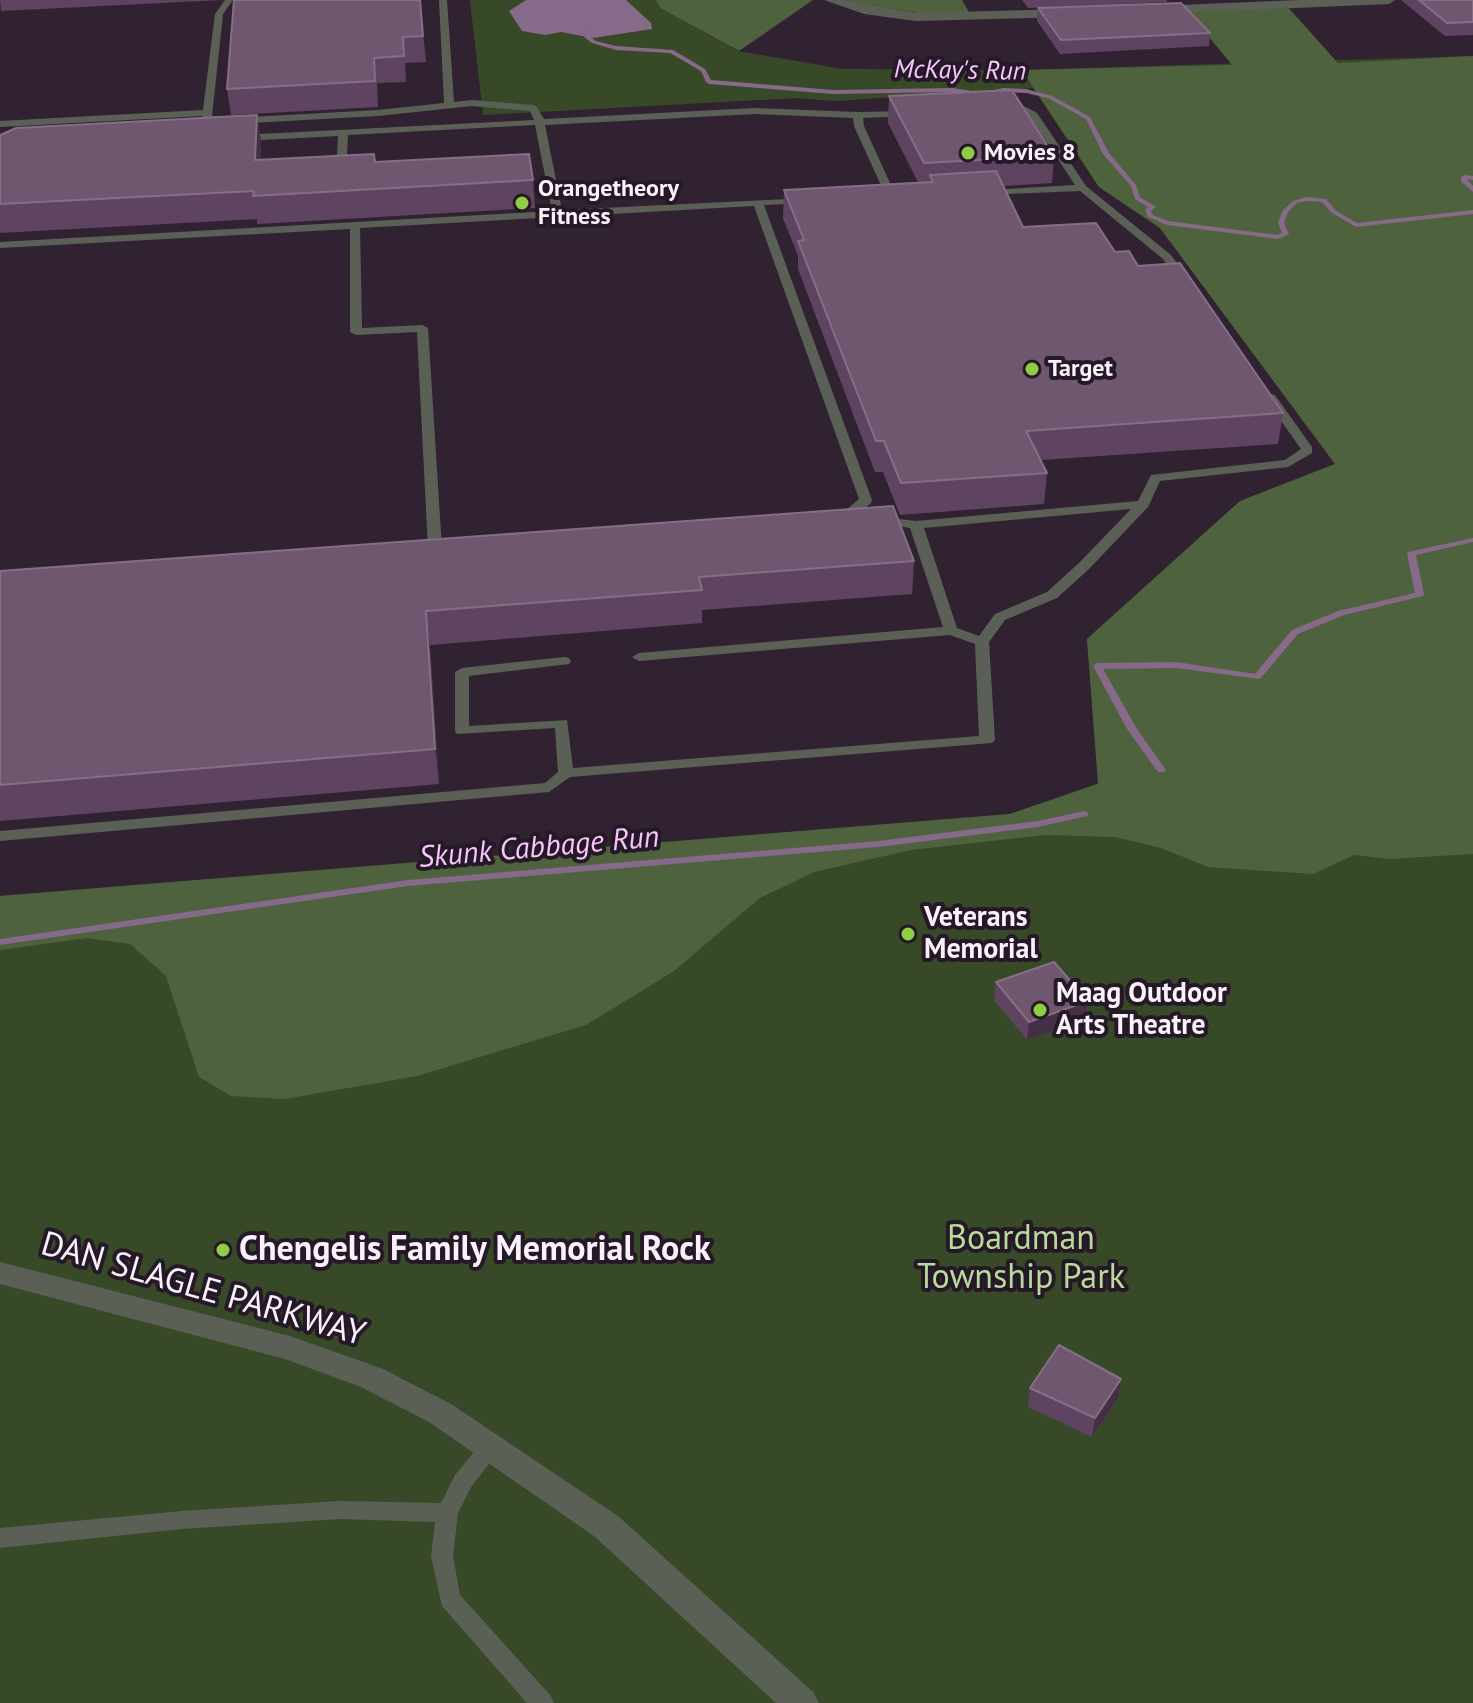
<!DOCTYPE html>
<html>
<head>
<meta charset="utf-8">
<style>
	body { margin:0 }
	canvas { display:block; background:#302231 }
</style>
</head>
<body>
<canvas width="1473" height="1703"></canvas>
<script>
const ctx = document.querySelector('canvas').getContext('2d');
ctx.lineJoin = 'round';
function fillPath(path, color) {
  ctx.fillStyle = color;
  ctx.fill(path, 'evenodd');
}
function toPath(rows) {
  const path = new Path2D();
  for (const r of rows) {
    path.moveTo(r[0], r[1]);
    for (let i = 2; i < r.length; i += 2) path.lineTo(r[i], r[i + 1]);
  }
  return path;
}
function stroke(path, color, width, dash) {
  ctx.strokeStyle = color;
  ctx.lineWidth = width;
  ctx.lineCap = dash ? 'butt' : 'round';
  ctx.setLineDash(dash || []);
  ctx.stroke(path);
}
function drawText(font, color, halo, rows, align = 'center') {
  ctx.font = font + ' "PT Sans",sans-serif';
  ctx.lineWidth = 8;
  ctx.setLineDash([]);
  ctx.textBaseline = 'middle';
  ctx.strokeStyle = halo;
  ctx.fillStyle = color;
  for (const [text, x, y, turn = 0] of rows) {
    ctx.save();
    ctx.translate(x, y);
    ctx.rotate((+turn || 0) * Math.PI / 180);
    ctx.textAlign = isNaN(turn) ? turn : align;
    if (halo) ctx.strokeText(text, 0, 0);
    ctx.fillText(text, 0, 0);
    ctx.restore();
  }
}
fillPath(toPath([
	[470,0,656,0,660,8,738,51,843,69,1022,70,1473,56,1473,1703,0,1703,0,896,1010,814,1099,783,1087,639,1240,501,1335,464,1160,228,1099,187,1033,88,836,101,797,98,483,115]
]), '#384928');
fillPath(toPath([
	[656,0,813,0,739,51,660,8],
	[842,0,962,0,970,14,923,14],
	[1285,4,1338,63,1473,56,1473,854,1389,859,1354,855,1313,874,1208,867,1161,848,1115,837,1045,835,911,850,814,872,760,898,674,971,586,1025,417,1076,285,1099,231,1096,199,1077,166,976,130,944,87,938,0,950,0,896,1010,814,1098,784,1087,639,1240,501,1335,464,1160,228,1099,187,1022,70,1232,65,1186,9]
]), '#4f623e');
fillPath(toPath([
	[526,0,626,0,651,23,652,29,593,38,561,32,545,35,522,31,509,11]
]), '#876989');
fillPath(toPath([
	[588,26,593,27,590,37,596,41,616,46,673,50,705,69,711,80,833,90,953,88,984,93,1003,88,1026,89,1052,96,1090,117,1109,153,1136,185,1140,197,1156,207,1151,211,1153,215,1168,221,1277,235,1282,233,1278,223,1283,210,1293,201,1307,197,1326,199,1336,211,1357,223,1473,210,1473,214,1356,227,1332,213,1322,202,1307,201,1297,203,1288,212,1284,223,1289,234,1278,239,1167,225,1148,217,1145,210,1148,207,1135,199,1131,186,1103,154,1086,119,1048,98,1026,93,1003,92,984,97,953,92,833,94,709,84,706,82,701,71,670,53,616,50,592,43,584,37,588,26],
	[1464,175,1473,176,1473,180,1467,179,1473,186,1473,192,1461,181,1461,177,1464,175],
	[1473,538,1473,542,1416,555,1424,594,1423,596,1344,615,1298,634,1260,679,1176,668,1103,669,1137,729,1166,770,1164,772,1158,772,1127,729,1093,666,1097,663,1176,662,1255,674,1292,630,1338,611,1415,593,1407,554,1408,552,1473,538],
	[1084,811,1087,812,1089,814,1087,816,1038,827,878,847,408,886,0,945,0,939,408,880,878,841,1038,821,1084,811]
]), '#876989');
fillPath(toPath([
	[225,0,233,0,223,14,212,116,231,118,378,110,444,103,439,0,447,0,454,102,472,100,533,105,536,106,544,119,755,108,858,112,912,111,912,115,909,116,863,118,864,126,895,194,880,198,875,195,884,192,854,126,853,118,755,114,545,125,562,210,809,198,810,200,805,203,764,205,872,500,871,503,855,517,838,521,831,517,845,511,859,499,754,206,360,228,362,328,422,325,428,328,442,549,435,553,428,549,417,332,356,335,350,332,350,229,0,248,0,242,552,211,535,125,348,135,347,154,365,165,366,167,361,170,337,155,338,136,241,141,236,138,241,135,534,120,530,111,472,106,378,116,231,124,204,120,202,116,0,127,0,121,203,110,215,14,225,0],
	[1004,105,1026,107,1037,113,1086,186,1171,255,1189,280,1188,282,1180,282,1163,259,1080,191,984,195,984,191,988,190,1075,185,1030,117,1024,113,1001,110,1001,106,1004,105],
	[1271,394,1275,395,1312,447,1312,453,1288,467,1160,481,1148,507,1090,568,1057,598,1005,620,989,642,995,740,992,743,570,777,549,792,0,841,0,831,545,783,558,772,555,728,457,734,455,731,455,672,462,668,564,657,569,658,571,661,569,664,469,676,469,726,567,720,573,768,979,736,975,644,950,635,639,661,632,657,639,653,943,627,910,528,874,522,874,516,916,521,1138,501,1151,475,1285,460,1301,449,1265,398,1271,394],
	[1131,509,1080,562,1047,592,995,614,979,636,957,628,924,528,1131,509],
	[492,1437,500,1440,503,1446,471,1487,458,1513,453,1556,460,1595,550,1695,554,1703,527,1703,442,1606,431,1556,435,1522,340,1519,182,1529,0,1548,0,1528,182,1511,340,1501,441,1503,455,1475,484,1440,492,1437]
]), '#5b6057');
fillPath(toPath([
	[824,0,844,0,916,13,1070,9,1076,13,1070,17,916,21,864,14,824,0],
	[1299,0,1395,0,1389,4,1155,14,1149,10,1155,6,1299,0],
	[0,1262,290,1336,383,1369,451,1404,618,1516,813,1692,819,1703,776,1703,594,1536,429,1422,361,1387,285,1359,0,1284,0,1262]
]), '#5b6057');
fillPath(toPath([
	[0,0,222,0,1,11],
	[420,0,426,62,405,63,406,82,377,83,378,107,231,115,227,89],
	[1022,0,1167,0,1167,2,1028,8],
	[1401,0,1473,0,1473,35,1445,36],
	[1038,8,1210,33,1209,46,1060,54,1037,21],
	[889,96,1054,156,1052,183,1004,186,1023,227,1115,252,1138,266,1283,413,1278,444,1041,460,1047,473,1044,504,900,515,883,472,875,472,798,269,798,256,783,218,784,190,918,182,888,123],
	[257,115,261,142,260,160,375,162,533,180,535,208,257,224,257,219,0,233,0,135],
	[914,561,912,594,702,610,702,623,430,645,439,784,0,821,0,571],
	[996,982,1085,1020,1027,1040,994,1000],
	[1030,1388,1118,1398,1092,1437,1028,1407]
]), '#5e4460');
fillPath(toPath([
	[257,115,261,142,259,188,255,160],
	[426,611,430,645,439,784,435,749],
	[1088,1001,1085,1020,1027,1040,1029,1022],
	[1121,1379,1118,1398,1092,1437,1095,1418]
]), '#442f46');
const building = toPath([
	[234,0,420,0,423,36,403,37,404,56,374,58,375,81,227,89,234,0],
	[1419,0,1473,0,1473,22,1447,23,1419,0],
	[1181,3,1210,33,1061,40,1038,8,1181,3],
	[1012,90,1054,156,924,163,889,96,1012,90],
	[257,115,255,160,374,154,375,162,529,154,533,180,253,196,254,191,0,204,0,135,16,128,257,115],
	[996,171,1023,227,1096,223,1115,252,1129,251,1138,266,1180,263,1283,413,1026,431,1047,473,901,483,884,441,876,441,798,241,804,240,784,190,933,182,930,175,996,171],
	[893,506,914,561,699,577,702,590,426,611,435,749,0,785,0,571,893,506],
	[1054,962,1088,1001,1029,1022,996,982,1054,962],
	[1059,1345,1121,1379,1095,1418,1030,1388,1059,1345]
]);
fillPath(building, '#6f5770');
stroke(building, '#856f86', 2);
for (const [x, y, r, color] of [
	[968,153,8,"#8ece43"],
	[522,203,8,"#8ece43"],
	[1032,369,8,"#8ece43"],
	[908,934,8,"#8ece43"],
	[1040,1010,8,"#8ece43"],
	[223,1250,8,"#8ece43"]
]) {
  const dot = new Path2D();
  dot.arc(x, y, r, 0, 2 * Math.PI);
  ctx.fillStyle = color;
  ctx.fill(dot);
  stroke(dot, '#261927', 3);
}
drawText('bold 24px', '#fbf1fb', '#261927', [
	["Movies 8",984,153],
	["Orangetheory",538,189],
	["Fitness",538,217],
	["Target",1048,369]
], 'left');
drawText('italic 26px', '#f8c6fc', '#261927', [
	["McKay's Run",960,71,1]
]);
drawText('bold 28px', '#fbf1fb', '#261927', [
	["Veterans",924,918],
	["Memorial",924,950],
	["Maag Outdoor",1056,994],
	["Arts Theatre",1056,1026]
], 'left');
drawText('italic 30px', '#f8c6fc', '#261927', [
	["Skunk Cabbage Run",539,848,-5]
]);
drawText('34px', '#b9da9c', '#261927', [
	["Boardman",1021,1239],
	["Township Park",1021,1278]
]);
drawText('bold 34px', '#fbf1fb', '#261927', [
	["Chengelis Family Memorial Rock",239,1250]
], 'left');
drawText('34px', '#fbf1fb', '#261927', [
	["DAN SLAGLE PARKWAY",203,1290,16]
]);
</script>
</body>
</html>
